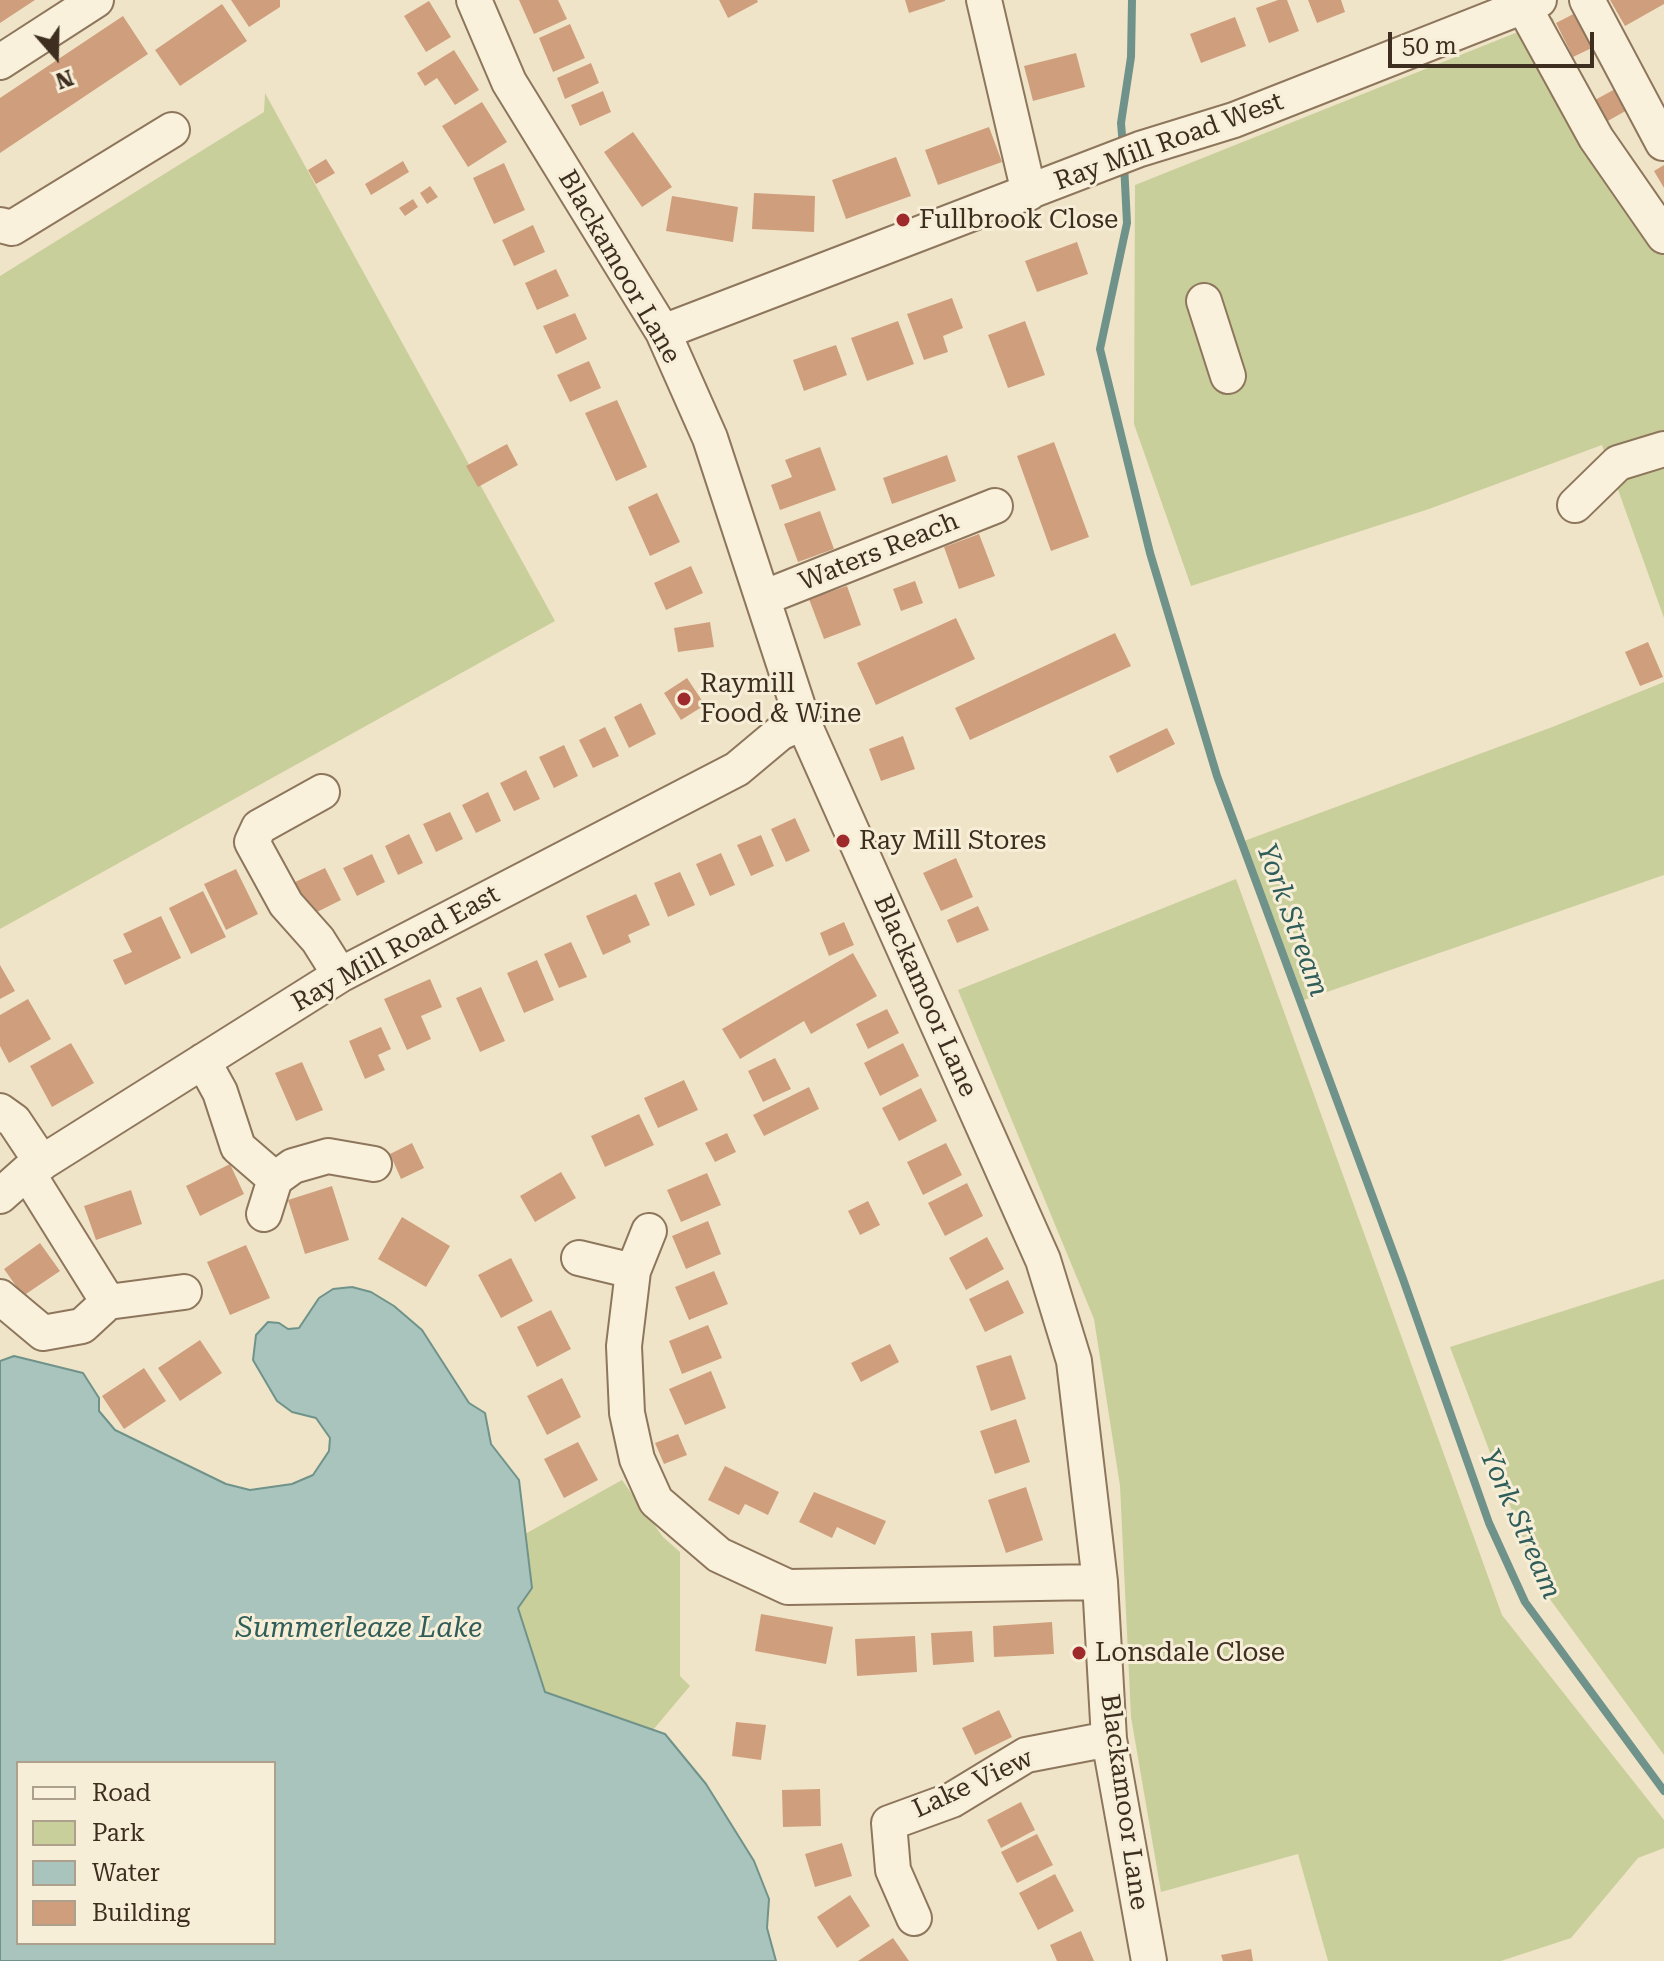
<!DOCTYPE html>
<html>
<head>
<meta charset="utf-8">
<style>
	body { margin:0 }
	#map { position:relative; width:1664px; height:1961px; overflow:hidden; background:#f0e4c8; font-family:"Roboto Serif",serif }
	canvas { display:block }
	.legend { position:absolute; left:16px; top:1761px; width:260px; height:184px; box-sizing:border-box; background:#f7eed8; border:2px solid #ada18e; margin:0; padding:10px 14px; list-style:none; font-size:24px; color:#3d2e20 }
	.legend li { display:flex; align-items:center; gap:16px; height:40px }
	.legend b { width:40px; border:2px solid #ada18e }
	.north { position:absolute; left:16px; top:16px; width:80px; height:80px; -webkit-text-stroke:6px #f7eed8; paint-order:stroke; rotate:160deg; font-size:22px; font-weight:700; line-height:32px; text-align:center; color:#3d2e20 }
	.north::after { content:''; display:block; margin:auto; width:28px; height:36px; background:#3d2e20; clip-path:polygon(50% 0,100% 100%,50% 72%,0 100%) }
	.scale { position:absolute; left:1388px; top:32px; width:206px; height:36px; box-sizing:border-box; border:4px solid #3d2e20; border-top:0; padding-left:10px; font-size:24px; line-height:28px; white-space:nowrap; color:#3d2e20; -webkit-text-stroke:6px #f7eed8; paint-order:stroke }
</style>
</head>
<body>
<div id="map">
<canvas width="1664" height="1961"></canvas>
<ul class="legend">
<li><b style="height:10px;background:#faf1dc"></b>Road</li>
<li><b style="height:22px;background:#c9cf9b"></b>Park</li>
<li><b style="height:22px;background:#a9c4bc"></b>Water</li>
<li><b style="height:22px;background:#cf9f7d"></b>Building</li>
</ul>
<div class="north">N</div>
<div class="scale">50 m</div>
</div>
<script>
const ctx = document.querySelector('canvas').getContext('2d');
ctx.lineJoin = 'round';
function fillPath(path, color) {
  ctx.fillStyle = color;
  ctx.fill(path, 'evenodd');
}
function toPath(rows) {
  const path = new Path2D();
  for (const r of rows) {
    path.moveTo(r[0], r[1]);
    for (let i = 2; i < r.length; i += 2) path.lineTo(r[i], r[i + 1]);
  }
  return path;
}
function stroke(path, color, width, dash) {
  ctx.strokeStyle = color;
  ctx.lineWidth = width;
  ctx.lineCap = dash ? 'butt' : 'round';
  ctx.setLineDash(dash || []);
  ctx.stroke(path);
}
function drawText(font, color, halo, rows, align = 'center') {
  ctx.font = font + ' "Roboto Serif",serif';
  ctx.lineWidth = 6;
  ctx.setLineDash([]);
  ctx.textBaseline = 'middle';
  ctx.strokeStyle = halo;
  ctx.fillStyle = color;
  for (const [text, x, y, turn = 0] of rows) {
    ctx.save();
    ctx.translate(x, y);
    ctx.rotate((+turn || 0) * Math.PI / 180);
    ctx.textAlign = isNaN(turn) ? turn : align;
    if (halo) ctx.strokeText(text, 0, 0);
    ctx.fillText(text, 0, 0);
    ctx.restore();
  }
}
fillPath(toPath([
	[1553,18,1569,79,1664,220,1664,618,1602,445,1429,509,1191,586,1134,424,1135,185],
	[265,93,555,621,0,929,0,276,264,112],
	[1664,682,1664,875,1304,1000,1244,841,1555,726],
	[1236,879,1502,1615,1664,1820,1664,1848,1638,1858,1571,1938,1501,1961,1328,1961,1298,1854,1161,1892,1131,1717,1120,1486,1094,1319,958,990],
	[1664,1279,1664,1755,1541,1587,1450,1347],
	[622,1480,663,1537,680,1552,680,1676,690,1686,653,1730,545,1692,518,1608,532,1588,525,1534]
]), '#c9cf9b');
const water = toPath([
	[352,1287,371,1292,394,1306,422,1330,469,1403,485,1413,491,1444,519,1480,532,1588,518,1608,545,1692,665,1734,706,1784,754,1861,769,1899,767,1928,776,1961,0,1961,0,1361,14,1356,83,1373,99,1398,99,1411,115,1430,226,1484,250,1490,292,1484,313,1475,329,1451,330,1438,316,1418,292,1412,277,1401,253,1360,256,1335,268,1322,279,1323,288,1329,299,1328,319,1298,333,1289,352,1287],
	[18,1763,274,1763,274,1943,18,1943,18,1763]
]);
fillPath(water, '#a9c4bc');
stroke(water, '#6f938a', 2);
stroke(toPath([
	[1123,147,1121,123,1131,57,1132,0],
	[1124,164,1127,223,1100,349,1150,553,1217,776,1403,1279,1489,1523,1525,1602,1664,1791]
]), '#6f938a', 8);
fillPath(toPath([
	[0,0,35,0,0,23],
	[231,0,280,0,280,7,249,27],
	[519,0,558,0,567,19,534,34],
	[719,0,757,0,758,2,728,18],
	[905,0,945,0,945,1,909,13],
	[1278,0,1287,0,1299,31,1269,43,1256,8],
	[1308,0,1341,0,1345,12,1317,23],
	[1610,0,1664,0,1664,4,1625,26],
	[429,1,451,37,426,52,404,16],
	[222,4,247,41,180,86,155,50],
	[1583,9,1600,44,1573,57,1556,23],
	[123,16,148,54,0,153,0,98],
	[1235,17,1246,46,1201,63,1190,34],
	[570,24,585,58,553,72,539,38],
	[454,50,479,90,455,105,437,78,425,86,417,73],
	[1076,53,1085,87,1033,101,1024,66],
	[591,63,599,83,565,99,557,78],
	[1617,88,1629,109,1606,122,1593,101],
	[603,91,611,112,580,126,571,105],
	[482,102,507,142,468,167,442,126],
	[989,127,1002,162,938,185,925,150],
	[633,132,672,187,642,207,604,152],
	[896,157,911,196,846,219,832,180],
	[326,159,335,173,316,184,308,170],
	[403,161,409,172,371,195,365,184],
	[504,163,525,210,494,224,473,178],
	[1664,165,1664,188,1654,171],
	[430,186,438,197,427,204,420,193],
	[754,193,815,196,814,232,752,229],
	[672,196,738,207,733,242,666,231],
	[413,199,418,207,405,216,399,208],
	[533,225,545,252,514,266,502,240],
	[1077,242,1088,274,1037,292,1025,261],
	[556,269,569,296,537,310,525,283],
	[952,298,963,328,943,336,948,352,924,360,907,314],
	[575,313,587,339,556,354,543,326],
	[898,321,914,364,867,381,851,338],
	[1025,321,1045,375,1008,388,988,335],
	[836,345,847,375,804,391,793,360],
	[589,361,601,388,570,402,557,375],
	[617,400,647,467,616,481,585,413],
	[1054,442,1089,537,1051,551,1017,456],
	[507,444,518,465,478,487,466,466],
	[820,447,836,490,780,510,771,485,792,477,785,460],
	[947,455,956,481,892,504,883,478],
	[657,493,680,542,650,556,628,507],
	[820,511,834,549,798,562,784,524],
	[979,534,995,576,959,589,944,547],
	[691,566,703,593,666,610,654,583],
	[915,581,923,603,901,611,893,589],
	[847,586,861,625,824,639,809,599],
	[956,618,975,659,876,705,857,663],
	[710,622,714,647,678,652,674,628],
	[1115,633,1131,666,970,740,955,708],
	[1648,642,1663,677,1640,686,1625,652],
	[687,678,705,705,681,720,664,693],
	[641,703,656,734,629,748,614,717],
	[605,727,619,756,593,768,579,740],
	[1167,728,1175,744,1117,773,1109,756],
	[903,736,915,769,881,781,869,749],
	[564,745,578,776,554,788,539,757],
	[526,770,540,799,514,811,500,783],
	[488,792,501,821,476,833,462,805],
	[450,812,463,839,436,852,423,824],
	[795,818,810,851,786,862,771,829],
	[409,834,423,863,398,875,385,846],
	[761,835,774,866,751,876,737,845],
	[721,853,735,885,710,896,696,864],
	[372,854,385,882,357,896,343,868],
	[956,858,973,897,941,911,923,873],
	[325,868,341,900,309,916,293,883],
	[236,869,258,914,226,930,204,884],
	[680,872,695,905,668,917,654,883],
	[203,891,226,937,191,954,169,908],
	[636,894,650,925,628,935,631,942,603,955,586,916],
	[978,906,989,930,957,943,947,920],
	[161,916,181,958,125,985,113,960,132,952,123,934],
	[844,922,854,945,829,956,820,933],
	[571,942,587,977,559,988,544,954],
	[853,953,877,996,811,1034,804,1021,740,1059,722,1029],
	[537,960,554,1000,524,1013,507,973],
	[0,965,15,991,0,999],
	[430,979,442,1007,421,1016,431,1039,407,1050,384,999],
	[481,987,505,1041,480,1052,456,998],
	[28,999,51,1039,9,1063,0,1046,0,1015],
	[887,1009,899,1033,868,1049,856,1024],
	[381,1027,391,1049,378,1055,385,1070,365,1079,349,1041],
	[71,1043,94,1083,52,1107,30,1066],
	[903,1043,919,1076,880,1096,864,1063],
	[775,1058,791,1089,763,1102,748,1071],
	[302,1062,323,1110,296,1121,275,1073],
	[684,1080,698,1110,658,1128,644,1098],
	[809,1087,819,1109,764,1136,753,1115],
	[921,1088,937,1121,899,1141,882,1108],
	[639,1114,654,1145,605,1167,591,1136],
	[727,1133,736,1152,715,1162,705,1143],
	[412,1143,424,1168,401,1179,390,1154],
	[946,1143,962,1175,923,1195,907,1162],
	[230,1164,244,1194,200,1216,186,1186],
	[561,1172,576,1198,535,1222,520,1196],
	[707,1173,721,1205,681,1222,667,1190],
	[967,1183,983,1216,945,1236,928,1203],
	[332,1186,349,1240,305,1254,288,1200],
	[131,1190,142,1224,96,1240,84,1206],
	[868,1201,880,1225,860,1235,848,1211],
	[402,1217,450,1246,426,1287,378,1259],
	[708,1221,721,1254,686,1269,672,1236],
	[987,1237,1004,1269,966,1290,949,1258],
	[40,1243,60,1271,23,1296,4,1269],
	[246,1245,270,1298,230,1315,207,1262],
	[511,1258,533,1301,501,1318,478,1275],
	[714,1271,728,1304,689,1320,675,1287],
	[1008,1280,1024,1313,985,1332,969,1299],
	[551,1310,571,1349,537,1367,517,1327],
	[708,1325,722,1358,682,1374,669,1341],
	[200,1340,222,1373,180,1401,158,1368],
	[890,1344,899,1362,861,1382,851,1363],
	[1011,1355,1026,1399,991,1411,976,1366],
	[144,1368,166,1401,124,1429,102,1396],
	[711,1371,726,1408,685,1425,669,1389],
	[562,1378,581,1417,547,1435,527,1396],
	[1016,1419,1030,1462,995,1474,980,1431],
	[678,1434,687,1455,664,1464,655,1443],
	[578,1442,598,1480,564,1498,544,1459],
	[725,1466,779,1492,768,1515,745,1504,739,1515,708,1500],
	[1026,1487,1043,1540,1006,1553,988,1500],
	[814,1492,886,1521,875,1545,837,1527,832,1538,799,1522],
	[761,1614,833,1627,826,1664,755,1651],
	[1052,1622,1054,1654,994,1657,993,1626],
	[972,1631,974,1662,933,1665,931,1633],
	[915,1636,917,1672,857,1676,855,1639],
	[999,1710,1012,1737,975,1755,962,1728],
	[736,1722,766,1725,761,1760,732,1756],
	[820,1789,821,1826,783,1827,782,1790],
	[1021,1802,1035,1830,1001,1848,987,1820],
	[1037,1834,1053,1865,1017,1883,1001,1852],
	[842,1843,852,1876,815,1887,805,1854],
	[1055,1874,1074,1911,1038,1930,1019,1893],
	[850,1895,870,1926,837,1948,817,1917],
	[1081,1931,1094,1961,1057,1961,1050,1945],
	[893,1938,909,1961,858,1961],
	[1251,1949,1253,1961,1223,1961,1221,1955]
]), '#cf9f7d');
const minor = toPath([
	[474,0,509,82,663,332,710,438,803,722,1043,1260,1074,1361,1100,1582,1109,1739,1149,1961],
	[984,0,1029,193],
	[1587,0,1663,143],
	[1524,7,1596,138,1664,236],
	[0,62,96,0],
	[0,225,12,228,172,130],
	[1204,301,1228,376],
	[663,332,1140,149,1234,120,1539,0],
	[1575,505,1618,463,1664,449],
	[763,598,995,506],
	[322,792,259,827,252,842,286,904,318,940,340,975],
	[203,1061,220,1092,238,1147,275,1179],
	[0,1111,14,1121,42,1163],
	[27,1172,108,1302],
	[0,1196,27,1172,340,975,737,769,780,733,803,722],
	[264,1214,275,1179,293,1166,328,1156,374,1164],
	[579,1258,633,1271,624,1346,627,1413,637,1459,656,1501,719,1555,788,1587,1100,1582],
	[633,1271,649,1231],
	[0,1297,43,1333,82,1326,108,1302,184,1292],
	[914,1918,893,1870,889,1823,952,1800,1026,1755,1109,1739]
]);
stroke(minor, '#8d765c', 38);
stroke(minor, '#faf1dc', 34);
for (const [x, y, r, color] of [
	[903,220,8,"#9e2a2b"],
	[684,699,8,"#9e2a2b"],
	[843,841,8,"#9e2a2b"],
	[1079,1653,8,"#9e2a2b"]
]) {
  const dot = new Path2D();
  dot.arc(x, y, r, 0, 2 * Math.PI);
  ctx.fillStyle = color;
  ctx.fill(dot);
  stroke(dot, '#f7eed8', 3);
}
drawText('26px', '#3d2e20', '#f7eed8', [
	["Ray Mill Road West",1169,142,-20],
	["Blackamoor Lane",619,267,60],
	["Waters Reach",879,552,-22],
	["Ray Mill Road East",396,949,-29],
	["Blackamoor Lane",925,996,66],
	["Lake View",973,1784,-25],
	["Blackamoor Lane",1124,1802,82]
]);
drawText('26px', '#3d2e20', '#f7eed8', [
	["Fullbrook Close",919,220],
	["Raymill",700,684],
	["Food & Wine",700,714],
	["Ray Mill Stores",859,841],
	["Lonsdale Close",1095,1653]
], 'left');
drawText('italic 28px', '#2f5d5a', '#f7eed8', [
	["York Stream",1292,920,70],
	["York Stream",1520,1524,66],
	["Summerleaze Lake",359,1629]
]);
</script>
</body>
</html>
